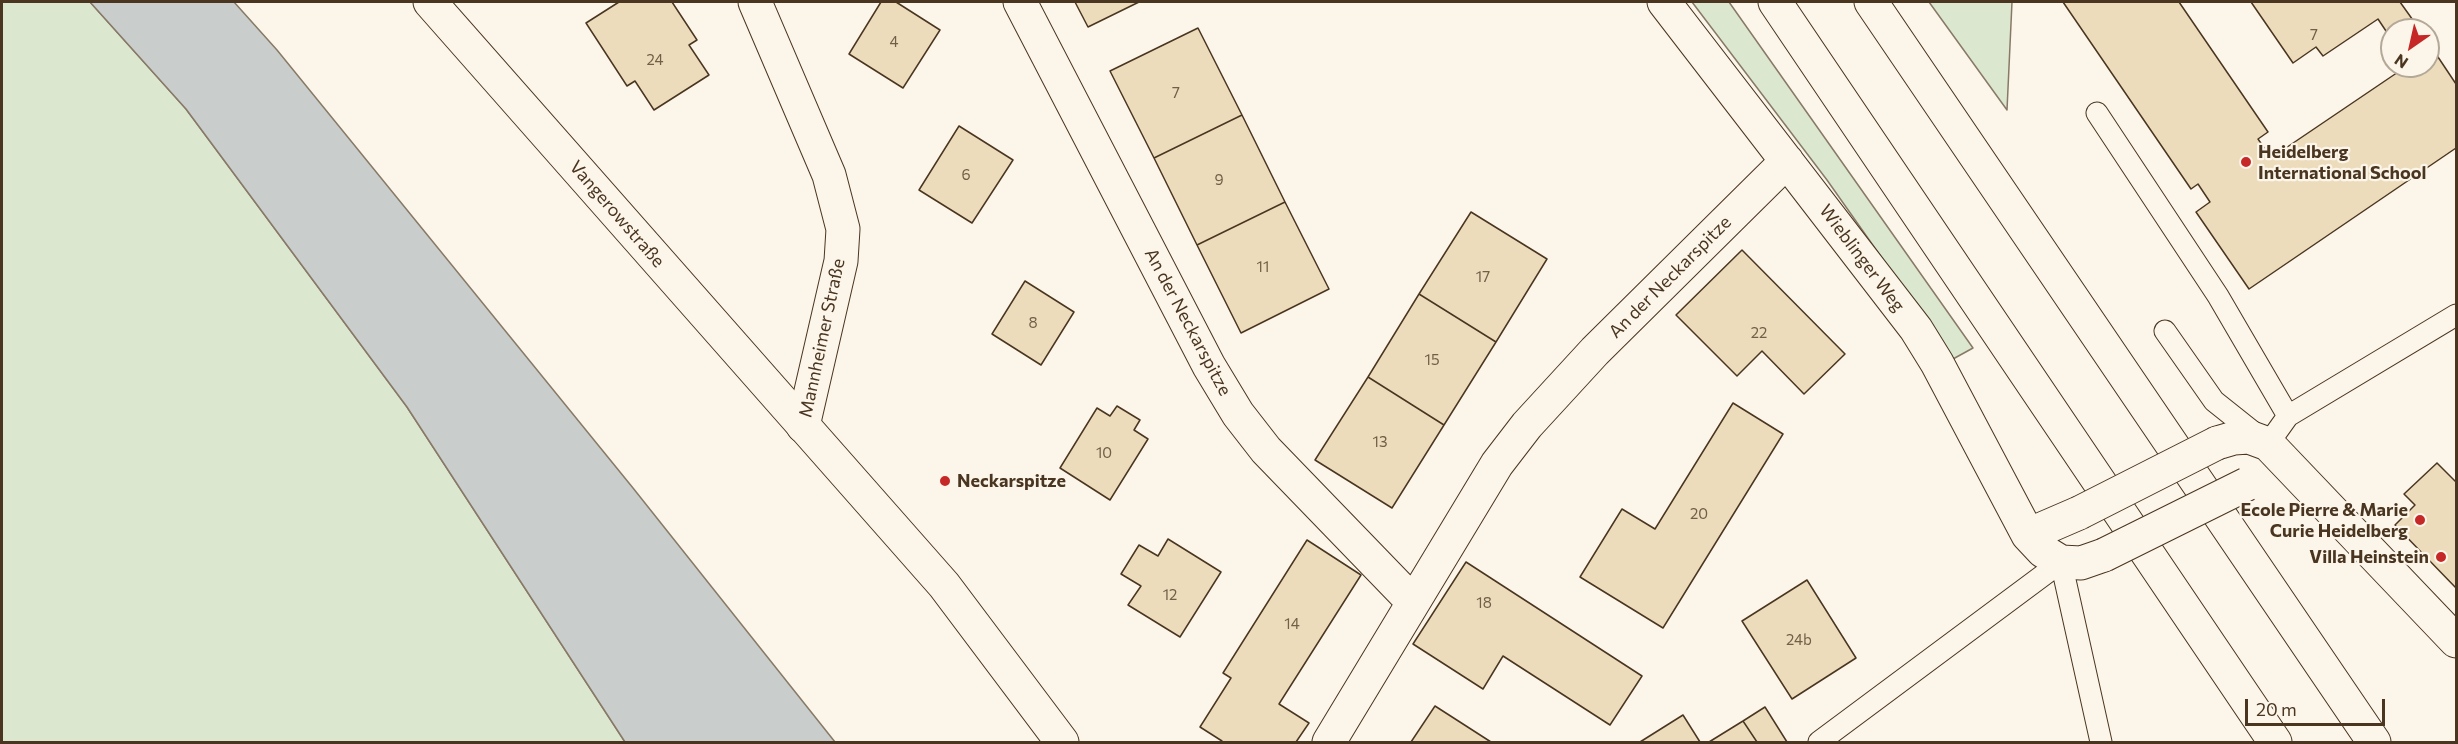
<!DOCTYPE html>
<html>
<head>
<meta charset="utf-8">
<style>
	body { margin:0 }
	#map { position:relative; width:2458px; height:744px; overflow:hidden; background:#fbf6e9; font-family:Commissioner,sans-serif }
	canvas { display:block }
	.frame { position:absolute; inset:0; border:3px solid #4a3520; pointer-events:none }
	.north { position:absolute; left:2380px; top:18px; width:60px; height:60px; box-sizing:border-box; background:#fbf6e9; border:2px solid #b4a999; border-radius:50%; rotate:214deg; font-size:16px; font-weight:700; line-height:24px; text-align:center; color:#4a3520 }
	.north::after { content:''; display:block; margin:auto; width:21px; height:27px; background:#c62828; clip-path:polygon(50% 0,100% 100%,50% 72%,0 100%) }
	.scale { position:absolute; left:2245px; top:699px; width:140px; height:27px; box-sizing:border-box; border:3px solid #4a3520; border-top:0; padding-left:8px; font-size:18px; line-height:21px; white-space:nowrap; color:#4a3520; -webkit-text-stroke:4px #fbf6e9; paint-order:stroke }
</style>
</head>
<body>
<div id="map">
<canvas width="2458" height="744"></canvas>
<div class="frame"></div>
<div class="north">N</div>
<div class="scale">20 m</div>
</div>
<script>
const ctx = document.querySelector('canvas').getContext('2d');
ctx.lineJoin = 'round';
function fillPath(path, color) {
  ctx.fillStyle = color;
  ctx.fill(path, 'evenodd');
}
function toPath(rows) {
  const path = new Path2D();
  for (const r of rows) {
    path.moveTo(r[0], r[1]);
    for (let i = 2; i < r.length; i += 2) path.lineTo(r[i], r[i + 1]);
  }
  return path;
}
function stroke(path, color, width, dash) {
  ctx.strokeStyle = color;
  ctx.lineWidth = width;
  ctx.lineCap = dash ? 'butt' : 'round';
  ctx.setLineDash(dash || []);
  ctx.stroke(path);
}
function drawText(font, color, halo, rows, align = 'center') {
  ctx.font = font + ' Commissioner,sans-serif';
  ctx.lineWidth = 4.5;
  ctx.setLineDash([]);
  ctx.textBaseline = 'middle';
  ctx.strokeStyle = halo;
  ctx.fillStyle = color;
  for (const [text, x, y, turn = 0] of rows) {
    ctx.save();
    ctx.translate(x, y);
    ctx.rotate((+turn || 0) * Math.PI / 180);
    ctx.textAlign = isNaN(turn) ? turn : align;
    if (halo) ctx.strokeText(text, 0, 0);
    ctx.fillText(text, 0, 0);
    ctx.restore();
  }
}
const green = toPath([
	[2,2,90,2,186,109,407,407,625,742,2,742,2,2],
	[1692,2,1729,2,1973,348,1953,359,1827,180,1692,2],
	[1929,2,2012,2,2007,110,1929,2]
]);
fillPath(green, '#dce7d0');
stroke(green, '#887966', 1.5);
const water = toPath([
	[90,2,234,2,277,50,633,488,835,742,625,742,407,407,186,109,90,2]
]);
fillPath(water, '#c9cecd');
stroke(water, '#887966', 1.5);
const building = toPath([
	[619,2,672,2,697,40,689,45,709,75,654,110,635,81,627,86,586,23,619,2],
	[881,2,896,2,940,30,903,88,849,54,881,2],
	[1075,2,1139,2,1088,27,1075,2],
	[2063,2,2179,2,2268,132,2258,139,2271,158,2407,66,2428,66,2428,42,2456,84,2456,148,2249,289,2196,212,2210,202,2198,184,2191,189,2063,2],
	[2251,2,2400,2,2420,30,2392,30,2392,40,2378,19,2323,56,2316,47,2293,63,2251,2],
	[1198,28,1242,115,1154,158,1110,71,1198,28],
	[1242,115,1285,202,1197,245,1154,158,1242,115],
	[959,126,1013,160,972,223,919,190,959,126],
	[1285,202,1329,289,1241,333,1197,245,1285,202],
	[1471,212,1547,259,1496,342,1419,294,1471,212],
	[1742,250,1845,354,1804,394,1762,351,1737,376,1676,315,1742,250],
	[1025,281,1074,312,1041,365,992,334,1025,281],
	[1419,294,1496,342,1444,425,1368,377,1419,294],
	[1368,377,1444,425,1392,508,1315,460,1368,377],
	[1733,403,1783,434,1663,628,1580,577,1622,509,1655,529,1733,403],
	[1117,406,1140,420,1134,430,1148,439,1110,500,1060,468,1097,408,1110,416,1117,406],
	[2437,463,2456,482,2456,588,2395,525,2415,505,2404,494,2437,463],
	[1168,539,1221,572,1180,637,1128,605,1141,586,1121,574,1139,545,1158,556,1168,539],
	[1307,540,1361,575,1279,704,1309,723,1296,742,1221,742,1222,741,1200,727,1231,678,1223,673,1307,540],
	[1466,562,1642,676,1610,725,1503,656,1483,689,1413,644,1466,562],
	[1807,580,1856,658,1792,699,1742,621,1807,580],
	[1435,706,1491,742,1411,742,1435,706],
	[1765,707,1787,742,1757,742,1743,721,1765,707],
	[1683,715,1700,742,1640,742,1683,715],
	[1743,721,1757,742,1709,742,1743,721]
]);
fillPath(building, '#ecdcbc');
stroke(building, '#4a3520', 1.5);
const lane = toPath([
	[2097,113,2218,296,2288,416],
	[2165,331,2214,401,2268,444,2288,416,2456,315],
	[1819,742,2061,562,2101,742]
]);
const street = toPath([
	[755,2,829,175,843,229,841,261,803,426],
	[1020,2,1209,366,1238,414,1266,450,1413,602],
	[1664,2,1916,329,1937,363,2028,535,2043,551,2061,562,2081,563,2104,555],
	[2217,443,2234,438,2249,437,2268,444,2456,641],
	[2028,535,2079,513],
	[1329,742,1497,464,1527,425,1595,351,1787,161]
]);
const secondary = toPath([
	[430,2,944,585,1062,742]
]);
const highway = toPath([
	[1775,2,2275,742],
	[1871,2,2374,742]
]);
stroke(lane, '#4a3520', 23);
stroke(street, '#4a3520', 35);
stroke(secondary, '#4a3520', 35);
stroke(highway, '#4a3520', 35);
stroke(lane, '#fbf6e9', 21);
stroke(street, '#fbf6e9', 33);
stroke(secondary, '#fbf6e9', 33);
stroke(highway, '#fbf6e9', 33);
const streetBridge = toPath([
	[2079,513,2217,443],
	[2104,555,2247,484]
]);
stroke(streetBridge, '#4a3520', 35, []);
stroke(streetBridge, '#fbf6e9', 33);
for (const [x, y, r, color] of [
	[2246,162,6,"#c62828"],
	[945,481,6,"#c62828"],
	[2420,520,6,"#c62828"],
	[2441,557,6,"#c62828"]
]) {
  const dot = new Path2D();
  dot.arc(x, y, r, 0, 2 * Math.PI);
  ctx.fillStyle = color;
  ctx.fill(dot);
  stroke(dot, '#fbf6e9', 2);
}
drawText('15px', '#725f47', null, [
	["7",2314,35],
	["4",894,42],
	["24",655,60],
	["7",1176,93],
	["6",966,175],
	["9",1219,180],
	["11",1263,267],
	["17",1483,277],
	["8",1033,323],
	["22",1759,333],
	["15",1432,360],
	["13",1380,442],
	["10",1104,453],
	["20",1699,514],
	["12",1170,595],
	["18",1484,603],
	["14",1292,624],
	["24b",1799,640]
]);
drawText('bold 18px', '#4a3520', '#fbf6e9', [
	["Heidelberg",2258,152],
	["International School",2258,173],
	["Neckarspitze",957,481],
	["Ecole Pierre & Marie",2408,510,"right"],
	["Curie Heidelberg",2408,531,"right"],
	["Villa Heinstein",2429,557,"right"]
], 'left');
drawText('18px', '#4a3520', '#fbf6e9', [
	["Vangerowstraße",617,214,49],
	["Wieblinger Weg",1862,258,53],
	["An der Neckarspitze",1670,277,-45],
	["An der Neckarspitze",1188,322,62],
	["Mannheimer Straße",822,338,-78]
]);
</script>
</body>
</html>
